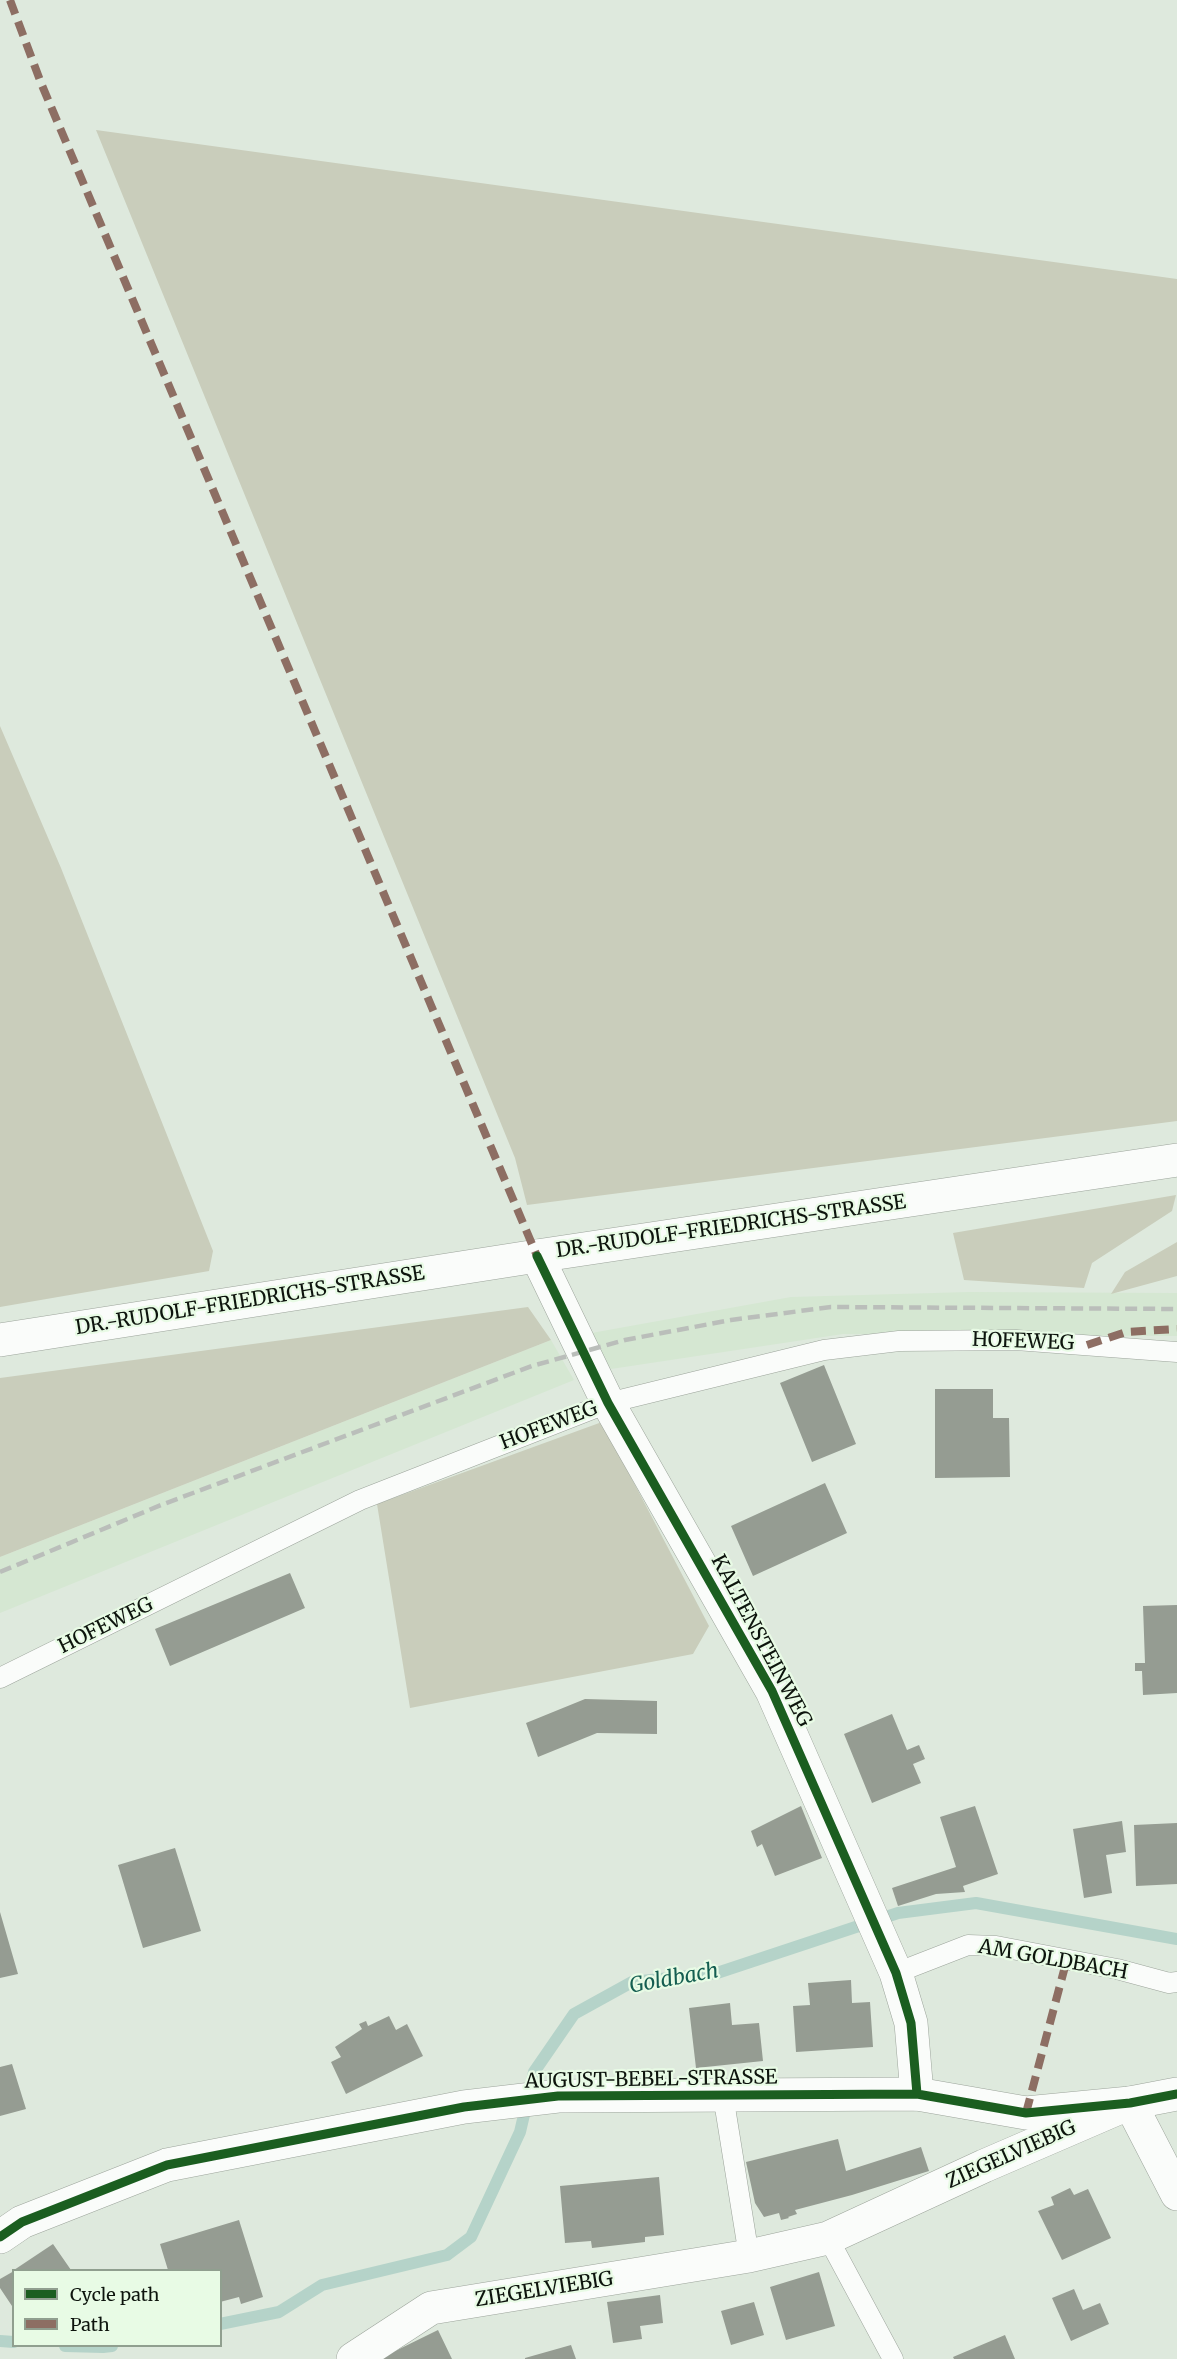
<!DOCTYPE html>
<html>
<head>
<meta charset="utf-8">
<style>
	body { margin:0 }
	#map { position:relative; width:1177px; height:2359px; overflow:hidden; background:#dee9dd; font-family:Merriweather,serif }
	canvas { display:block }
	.legend { position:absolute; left:12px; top:2269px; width:210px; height:78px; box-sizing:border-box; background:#e8fbe5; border:2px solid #909f8f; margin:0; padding:8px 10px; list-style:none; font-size:18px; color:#0d140d }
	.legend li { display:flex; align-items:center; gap:12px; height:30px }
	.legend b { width:30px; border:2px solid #909f8f }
</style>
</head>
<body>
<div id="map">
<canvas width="1177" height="2359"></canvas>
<ul class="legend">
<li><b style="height:8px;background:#1b5e20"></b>Cycle path</li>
<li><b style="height:8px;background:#8d6e63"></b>Path</li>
</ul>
</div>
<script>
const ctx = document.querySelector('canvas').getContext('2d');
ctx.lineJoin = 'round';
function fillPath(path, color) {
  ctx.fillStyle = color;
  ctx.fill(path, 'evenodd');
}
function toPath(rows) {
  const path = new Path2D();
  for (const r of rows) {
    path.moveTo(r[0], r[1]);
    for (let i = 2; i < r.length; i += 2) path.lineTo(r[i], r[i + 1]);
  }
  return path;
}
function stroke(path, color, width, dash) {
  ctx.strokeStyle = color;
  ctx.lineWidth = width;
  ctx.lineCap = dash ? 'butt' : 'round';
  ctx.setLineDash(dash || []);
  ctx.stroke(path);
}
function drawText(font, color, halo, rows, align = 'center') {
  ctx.font = font + ' Merriweather,serif';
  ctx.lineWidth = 4.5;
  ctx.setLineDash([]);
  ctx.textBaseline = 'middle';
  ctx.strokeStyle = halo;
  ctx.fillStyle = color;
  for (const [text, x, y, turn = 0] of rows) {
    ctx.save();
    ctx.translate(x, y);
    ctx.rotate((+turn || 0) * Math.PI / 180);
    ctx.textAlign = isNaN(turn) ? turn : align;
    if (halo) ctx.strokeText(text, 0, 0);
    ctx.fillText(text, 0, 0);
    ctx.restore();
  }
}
fillPath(toPath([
	[969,1292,1177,1293,1177,1336,843,1334,611,1369,586,1334,791,1297],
	[551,1340,574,1380,0,1613,0,1557]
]), '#d5e7d2');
fillPath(toPath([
	[96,130,1177,279,1177,1121,527,1205,515,1158],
	[0,726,61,868,213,1251,209,1271,0,1307],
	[1176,1195,1172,1211,1092,1263,1084,1288,964,1280,953,1233],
	[1177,1242,1177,1276,1111,1294,1125,1272],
	[528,1307,551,1340,0,1557,0,1378],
	[602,1422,709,1626,693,1654,410,1708,377,1504]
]), '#c9cdbb');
stroke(toPath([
	[220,2324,279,2312,322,2285,447,2255,471,2237,520,2132,534,2072,574,2014,632,1982,717,1973,898,1913,976,1903,1177,1939],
	[0,2341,14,2342],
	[65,2346,103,2347,112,2346]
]), '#b5d3c9', 12);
fillPath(toPath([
	[824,1365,856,1444,812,1462,780,1383],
	[935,1389,993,1389,993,1418,1009,1418,1010,1477,935,1478],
	[825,1483,847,1533,753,1576,731,1526],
	[290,1573,305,1608,170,1666,155,1629],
	[1177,1605,1177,1693,1143,1695,1142,1671,1135,1671,1135,1663,1145,1663,1143,1606],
	[585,1699,657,1701,657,1734,597,1733,538,1757,526,1723],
	[892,1714,907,1750,919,1745,925,1759,913,1764,921,1783,872,1803,844,1734],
	[801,1806,822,1858,775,1876,762,1844,757,1847,751,1831],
	[975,1806,998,1874,963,1886,965,1892,936,1894,898,1906,892,1888,956,1867,940,1817],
	[1122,1821,1126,1852,1106,1855,1112,1893,1084,1898,1073,1829],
	[1177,1823,1177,1884,1136,1886,1134,1825],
	[175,1848,201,1931,143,1948,118,1865],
	[0,1912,18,1974,0,1978],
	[851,1980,852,2003,870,2002,873,2047,796,2052,793,2006,810,2005,808,1983],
	[730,2003,732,2025,759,2023,763,2061,696,2068,689,2008],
	[389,2016,396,2030,407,2024,423,2056,346,2094,331,2062,341,2057,335,2047,362,2029,359,2024,366,2021,368,2026],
	[12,2064,26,2109,0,2116,0,2067],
	[838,2139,846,2171,921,2147,929,2171,852,2195,795,2210,797,2214,788,2217,789,2218,781,2220,779,2213,764,2217,755,2203,746,2162],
	[659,2177,664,2235,645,2237,645,2242,592,2248,591,2241,565,2243,560,2186],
	[1070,2188,1074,2195,1088,2189,1111,2238,1062,2260,1038,2211,1054,2205,1051,2197],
	[239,2220,263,2297,241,2304,239,2297,220,2302,220,2270,168,2270,160,2244],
	[53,2244,71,2270,14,2270],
	[14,2271,14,2309,0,2288,0,2279],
	[819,2272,835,2326,786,2340,770,2287],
	[1074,2289,1083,2310,1100,2303,1109,2324,1071,2341,1052,2298],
	[660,2295,663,2323,640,2326,642,2339,613,2343,607,2302],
	[754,2302,764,2335,731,2345,721,2311],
	[438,2330,452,2359,384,2359,383,2357],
	[1005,2335,1015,2359,954,2359,953,2357],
	[571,2345,576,2359,525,2359,525,2358]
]), '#959c92');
const service = toPath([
	[0,1678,360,1500,608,1403,824,1350,899,1341,1016,1340,1177,1352],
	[896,1973,968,1945,996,1946,1117,1969,1169,1983,1177,1982],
	[723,2095,749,2256],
	[828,2238,893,2359]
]);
const minor = toPath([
	[537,1256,608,1403,772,1691,896,1973,911,2023,917,2094],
	[353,2359,431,2308,749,2256,828,2238,984,2166,1130,2103,1177,2194]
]);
const tertiary = toPath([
	[0,2237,22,2222,167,2165,464,2107,558,2096,917,2094,1026,2113,1130,2103,1177,2094]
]);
const secondary = toPath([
	[0,1340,537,1256,1177,1160]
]);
stroke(service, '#9ca49b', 21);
stroke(minor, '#9ca49b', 34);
stroke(tertiary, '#9ca49b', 34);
stroke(secondary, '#9ca49b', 34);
stroke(service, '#fafcfa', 20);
stroke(minor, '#fafcfa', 33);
stroke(tertiary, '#fafcfa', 33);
stroke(secondary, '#fafcfa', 33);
stroke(toPath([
	[0,1572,161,1505,532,1366,625,1340,731,1320,831,1307,1177,1309]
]), '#babeba', 4.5, [12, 6]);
stroke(toPath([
	[10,0,41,83,537,1256],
	[1087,1345,1126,1332,1177,1329],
	[1026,2113,1067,1959]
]), '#8d6e63', 8, [15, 8]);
stroke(toPath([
	[537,1256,608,1403,772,1691,896,1973,911,2023,917,2094],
	[0,2237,22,2222,167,2165,464,2107,558,2096,917,2094,1026,2113,1130,2103,1177,2094]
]), '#1b5e20', 9);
drawText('20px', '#0d140d', '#e8fbe5', [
	["DR.-RUDOLF-FRIEDRICHS-STRASSE",731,1227,-8],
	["DR.-RUDOLF-FRIEDRICHS-STRASSE",250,1301,-9],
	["HOFEWEG",1023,1342,2],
	["HOFEWEG",549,1426,-21],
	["HOFEWEG",106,1626,-26],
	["KALTENSTEINWEG",761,1641,62],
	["AM GOLDBACH",1053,1960,10],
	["AUGUST-BEBEL-STRASSE",651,2080,-1],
	["ZIEGELVIEBIG",1011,2155,-24],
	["ZIEGELVIEBIG",544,2290,-9]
]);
drawText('italic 21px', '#145e51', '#e8fbe5', [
	["Goldbach",674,1979,-10]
]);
</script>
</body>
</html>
